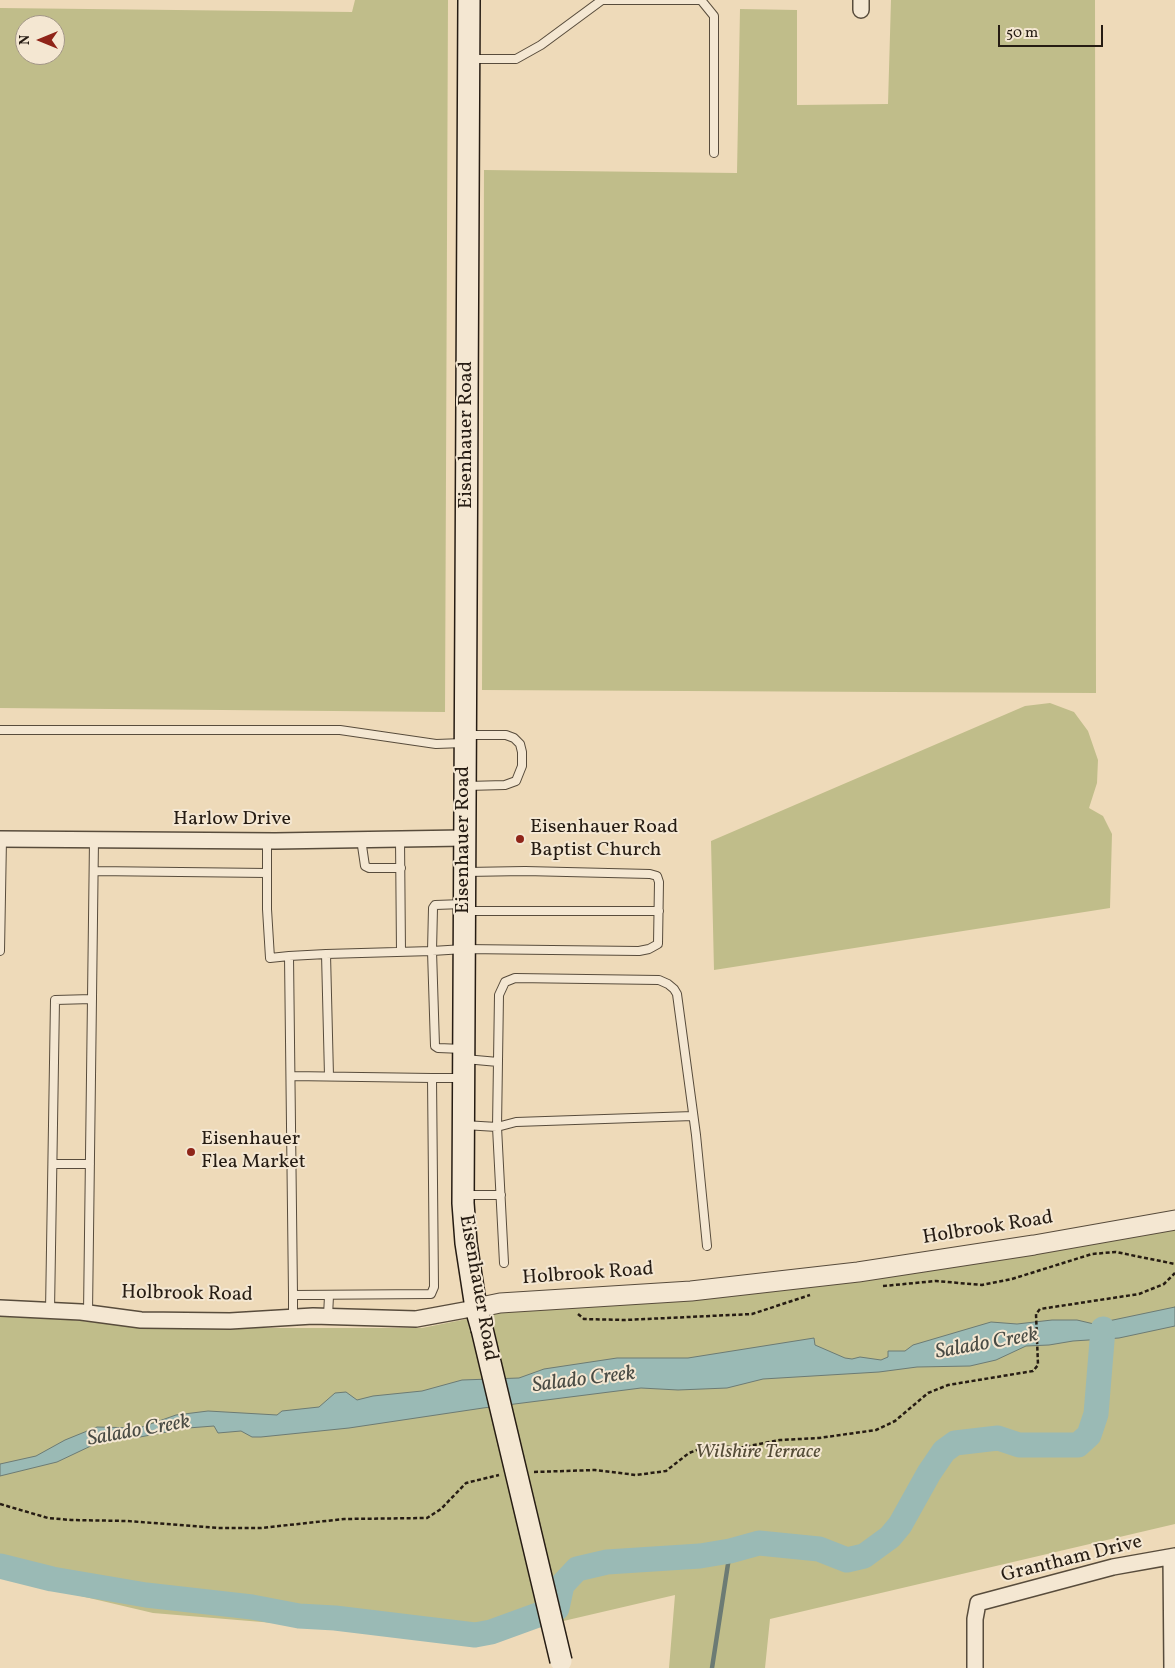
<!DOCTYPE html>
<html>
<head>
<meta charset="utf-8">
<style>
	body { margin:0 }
	#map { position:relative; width:1175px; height:1668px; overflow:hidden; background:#eedab9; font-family:Vollkorn,serif }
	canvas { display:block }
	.north { position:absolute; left:15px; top:15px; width:50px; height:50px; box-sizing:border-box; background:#f4e7d2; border:1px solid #a29686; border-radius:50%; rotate:270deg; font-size:14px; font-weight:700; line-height:20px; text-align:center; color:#261c13 }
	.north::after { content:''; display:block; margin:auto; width:18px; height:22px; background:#8f2418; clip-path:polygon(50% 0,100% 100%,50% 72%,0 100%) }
	.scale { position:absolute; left:998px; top:25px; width:105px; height:22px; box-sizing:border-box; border:2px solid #261c13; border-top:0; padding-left:6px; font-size:15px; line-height:18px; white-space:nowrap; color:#261c13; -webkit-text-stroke:4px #f4e7d2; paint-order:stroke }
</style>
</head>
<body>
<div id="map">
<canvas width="1175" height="1668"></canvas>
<div class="north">N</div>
<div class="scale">50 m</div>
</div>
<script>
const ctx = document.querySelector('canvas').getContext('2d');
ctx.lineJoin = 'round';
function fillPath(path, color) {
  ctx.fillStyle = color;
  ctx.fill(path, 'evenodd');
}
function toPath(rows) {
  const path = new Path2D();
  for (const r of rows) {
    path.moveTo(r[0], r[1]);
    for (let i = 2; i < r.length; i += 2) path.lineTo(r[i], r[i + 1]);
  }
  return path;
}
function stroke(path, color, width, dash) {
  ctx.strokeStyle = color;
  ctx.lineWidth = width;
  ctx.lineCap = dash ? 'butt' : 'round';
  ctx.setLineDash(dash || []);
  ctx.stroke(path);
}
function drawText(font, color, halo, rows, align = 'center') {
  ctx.font = font + ' Vollkorn,serif';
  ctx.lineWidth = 4;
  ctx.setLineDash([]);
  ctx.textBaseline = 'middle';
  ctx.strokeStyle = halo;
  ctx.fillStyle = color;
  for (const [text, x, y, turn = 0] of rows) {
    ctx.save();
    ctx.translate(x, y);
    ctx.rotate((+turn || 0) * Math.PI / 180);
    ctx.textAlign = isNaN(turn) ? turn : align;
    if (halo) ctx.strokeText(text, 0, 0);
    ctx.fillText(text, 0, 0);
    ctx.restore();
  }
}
fillPath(toPath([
	[355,0,448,0,445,712,0,708,0,8,352,12],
	[25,25,55,25,55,55,25,55],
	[891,0,1095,0,1096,693,482,690,484,170,737,173,740,9,797,10,797,105,888,104],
	[1050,703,1074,712,1088,731,1098,760,1097,783,1089,808,1103,816,1112,834,1110,908,714,970,711,841,1025,706],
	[1175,1226,1175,1524,770,1619,765,1668,669,1668,675,1595,469,1643,310,1626,153,1613,0,1577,0,1315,26,1315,146,1328,422,1328,502,1312]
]), '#c0bd8a');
const water = toPath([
	[1175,1307,1175,1326,1119,1338,1073,1341,1049,1345,1026,1346,996,1360,970,1366,917,1367,879,1372,763,1379,727,1388,678,1390,641,1388,483,1408,349,1428,261,1437,252,1437,241,1431,218,1433,214,1426,188,1428,140,1437,118,1437,95,1444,57,1462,0,1476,0,1464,36,1456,65,1440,97,1427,139,1428,176,1415,208,1411,277,1415,282,1411,319,1407,335,1393,346,1392,357,1400,373,1396,422,1391,462,1380,519,1378,544,1369,617,1358,688,1358,814,1338,815,1345,845,1358,852,1359,860,1357,881,1360,888,1357,888,1351,905,1351,913,1345,991,1322,1017,1324,1052,1320,1077,1320,1094,1324,1175,1307]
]);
fillPath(water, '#9abab5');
stroke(water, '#6c7b74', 1);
stroke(toPath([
	[712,1668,730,1551]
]), '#6c7b74', 4.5);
stroke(toPath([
	[0,1566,52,1579,146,1595,252,1607,299,1616,335,1618,475,1635,491,1632,557,1608,562,1585,577,1569,607,1562,700,1556,730,1551,759,1543,819,1549,847,1560,864,1556,890,1537,900,1525,929,1473,944,1451,955,1443,998,1438,1019,1445,1078,1445,1089,1435,1096,1414,1103,1329]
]), '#9abab5', 25);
const service = toPath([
	[471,59,516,59,541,45,602,0,701,0,714,16,714,153],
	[0,730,340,730,436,744,463,743],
	[467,735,506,735,514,738,520,744,522,752,522,766,516,781,505,785,467,786],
	[361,839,365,866,369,868,401,868],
	[400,839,401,952],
	[267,841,267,909,270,958,289,956],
	[94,871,267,873],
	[463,904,435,905,433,908,432,951,435,1046,438,1048,463,1049],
	[466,911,659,911],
	[0,951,2,839],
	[326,954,289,956,293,1295,431,1294,434,1287,432,1078,463,1078],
	[465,1059,498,1062],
	[291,1076,432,1078],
	[329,1076,326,954,432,951,464,949,639,951,649,949,658,944,659,882,657,876,650,874,525,871,466,872],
	[464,1125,497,1127,516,1122,693,1116],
	[53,1164,90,1164],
	[465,1195,501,1195],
	[504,1263,497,1127,499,995,505,982,515,978,659,980,668,984,674,989,677,994,696,1135,707,1246],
	[50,1311,55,1000,92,999],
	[88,1313,94,840],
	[328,1316,329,1296],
	[293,1317,293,1295]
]);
const minor = toPath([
	[861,10,861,0],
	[0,839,275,841,464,838],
	[0,1308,81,1312,141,1320,230,1321,313,1316,416,1319,476,1308],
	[1171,1557,1172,1668],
	[975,1668,975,1619,978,1603,1113,1567,1175,1556]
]);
const tertiary = toPath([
	[476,1308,500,1303,691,1291,858,1272,1034,1245,1175,1220]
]);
const secondary = toPath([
	[469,0,463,1203,466,1243,476,1308,482,1329]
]);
stroke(service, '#584c3c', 10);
stroke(minor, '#584c3c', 18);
stroke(tertiary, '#584c3c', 21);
stroke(secondary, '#261c13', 24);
stroke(toPath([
	[883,1286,936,1281,982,1285,1012,1279,1092,1254,1116,1252,1175,1264],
	[578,1314,584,1319,625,1320,752,1314,810,1295],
	[534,1472,595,1470,636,1475,666,1471,689,1453,710,1445,739,1448,780,1440,819,1438,876,1430,895,1421,928,1393,948,1385,1033,1371,1038,1365,1036,1314,1040,1309,1139,1294,1164,1284,1175,1273],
	[0,1504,48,1518,71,1520,127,1521,218,1528,261,1528,344,1519,427,1518,441,1509,466,1483,499,1475]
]), '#261c13', 2.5, [4, 2.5]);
stroke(service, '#f4e7d2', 8);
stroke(minor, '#f4e7d2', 15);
stroke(tertiary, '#f4e7d2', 19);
stroke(secondary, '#f4e7d2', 21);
const secondaryBridge = toPath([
	[482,1329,561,1661]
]);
stroke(secondaryBridge, '#261c13', 24, []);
stroke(secondaryBridge, '#f4e7d2', 21);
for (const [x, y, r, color] of [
	[520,839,5,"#8f2418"],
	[191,1152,5,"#8f2418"]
]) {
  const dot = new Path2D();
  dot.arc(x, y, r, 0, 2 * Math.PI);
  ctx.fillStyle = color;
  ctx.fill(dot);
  stroke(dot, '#f4e7d2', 2);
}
drawText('20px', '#261c13', '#f4e7d2', [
	["Eisenhauer Road",467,435,-90],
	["Harlow Drive",232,820],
	["Eisenhauer Road",464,840,-90],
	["Holbrook Road",988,1229,-9],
	["Holbrook Road",588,1275,-4],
	["Eisenhauer Road",477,1288,80],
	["Holbrook Road",187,1295,1],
	["Grantham Drive",1072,1560,-14]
]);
drawText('20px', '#261c13', '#f4e7d2', [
	["Eisenhauer Road",530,828],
	["Baptist Church",530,851],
	["Eisenhauer",201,1140],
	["Flea Market",201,1163]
], 'left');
drawText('italic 20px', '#544c37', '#f4e7d2', [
	["Wilshire Terrace",758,1453]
]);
drawText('italic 21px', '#494b44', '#f4e7d2', [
	["Salado Creek",987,1345,-10],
	["Salado Creek",584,1381,-7],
	["Salado Creek",139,1432,-10]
]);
</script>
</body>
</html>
